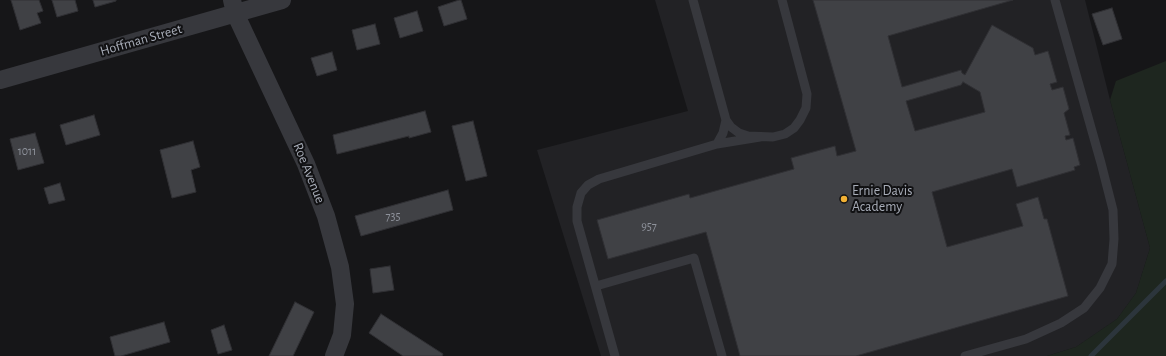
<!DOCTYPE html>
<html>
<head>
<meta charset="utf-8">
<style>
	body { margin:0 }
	canvas { display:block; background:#161618 }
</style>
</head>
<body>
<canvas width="1166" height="356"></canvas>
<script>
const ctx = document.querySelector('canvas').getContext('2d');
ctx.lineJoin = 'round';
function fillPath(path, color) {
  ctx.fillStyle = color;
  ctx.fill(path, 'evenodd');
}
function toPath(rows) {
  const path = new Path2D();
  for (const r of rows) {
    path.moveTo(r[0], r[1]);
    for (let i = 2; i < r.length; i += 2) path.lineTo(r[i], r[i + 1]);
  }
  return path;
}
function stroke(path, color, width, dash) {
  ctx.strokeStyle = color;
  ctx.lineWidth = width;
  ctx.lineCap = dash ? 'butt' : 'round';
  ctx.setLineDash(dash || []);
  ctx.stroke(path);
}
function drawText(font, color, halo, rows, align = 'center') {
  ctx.font = font + ' "Alegreya Sans",sans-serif';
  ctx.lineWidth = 4;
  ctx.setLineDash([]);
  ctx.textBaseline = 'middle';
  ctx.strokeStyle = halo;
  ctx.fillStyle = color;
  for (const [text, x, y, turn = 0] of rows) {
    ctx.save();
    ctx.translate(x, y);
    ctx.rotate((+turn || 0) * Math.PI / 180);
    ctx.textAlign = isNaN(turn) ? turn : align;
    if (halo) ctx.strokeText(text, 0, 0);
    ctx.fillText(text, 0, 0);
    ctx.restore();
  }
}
fillPath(toPath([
	[655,0,1085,0,1110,100,1150,248,1136,293,1117,319,1076,347,1047,356,601,356,537,150,688,111]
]), '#222225');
fillPath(toPath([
	[1166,61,1166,356,1047,356,1076,347,1117,319,1136,293,1150,248,1110,100,1116,81]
]), '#1e261f');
stroke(toPath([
	[1091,356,1166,281]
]), '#2c353c', 5);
const building = toPath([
	[11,0,39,0,43,11,37,13,41,23,20,30,11,0],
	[52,0,75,0,78,11,57,17,52,0],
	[93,0,116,0,116,1,95,7,93,0],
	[459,0,461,0,467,19,444,26,438,7,459,0],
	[813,0,1013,0,888,36,902,87,961,70,962,73,965,75,992,25,1033,48,1035,55,1048,51,1057,82,1050,84,1052,90,1063,87,1069,109,1064,113,1070,135,1065,136,1066,140,1073,138,1080,165,1074,167,1075,170,1017,187,1012,169,932,192,947,247,1023,226,1016,204,1038,197,1044,219,1047,219,1068,296,856,356,740,356,706,232,608,259,597,220,689,194,690,198,794,169,791,158,835,146,837,156,856,151,813,0],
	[963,82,980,92,985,112,915,131,906,101,961,85,963,82],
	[1112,8,1122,39,1103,45,1092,14,1112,8],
	[417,11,423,31,400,38,394,18,417,11],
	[375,24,380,44,357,50,352,30,375,24],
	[332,52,337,70,317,76,311,58,332,52],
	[425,111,431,132,409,138,409,136,337,154,333,135,425,111],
	[94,115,100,135,66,145,60,125,94,115],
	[473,121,487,176,466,181,452,126,473,121],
	[35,133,44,163,18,170,10,139,35,133],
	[193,141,200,167,191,170,196,192,172,198,160,150,193,141],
	[60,183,65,200,49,204,44,188,60,183],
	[448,190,453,210,361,236,355,216,448,190],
	[390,266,394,290,373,293,370,269,390,266],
	[295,302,314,312,293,356,269,356,295,302],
	[381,314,443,354,442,356,403,356,369,333,381,314],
	[164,322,170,342,121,356,115,356,110,337,164,322],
	[224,325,232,350,218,354,211,330,224,325]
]);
fillPath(building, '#404145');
stroke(building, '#303034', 1);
stroke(toPath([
	[693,0,726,120,731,127,739,133,748,136,773,137,785,134,794,128,800,120,806,108,807,94,782,0],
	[717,144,723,133,726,120],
	[596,286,694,258,722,356],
	[615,356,577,221,577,207,581,193,588,185,599,179,717,144,760,137],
	[965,356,1026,339,1061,323,1084,308,1100,288,1112,264,1114,239,1113,210,1101,163,1055,0]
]), '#37383d', 9);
stroke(toPath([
	[232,0,235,13,306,164,326,216,340,267,345,304,342,335,334,356],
	[0,80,282,0]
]), '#37383d', 18);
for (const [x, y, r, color] of [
	[844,199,4,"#f2b134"]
]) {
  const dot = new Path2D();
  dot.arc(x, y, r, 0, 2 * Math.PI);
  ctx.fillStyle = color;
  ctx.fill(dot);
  stroke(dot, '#111113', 1.5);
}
drawText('12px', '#8e929b', null, [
	["1011",27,151],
	["735",393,216],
	["957",649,226]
]);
drawText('14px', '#a8adb8', '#111113', [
	["Hoffman Street",141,40,-16],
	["Roe Avenue",309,173,68]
]);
drawText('14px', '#a8adb8', '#111113', [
	["Ernie Davis",852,191],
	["Academy",852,207]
], 'left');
</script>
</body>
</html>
